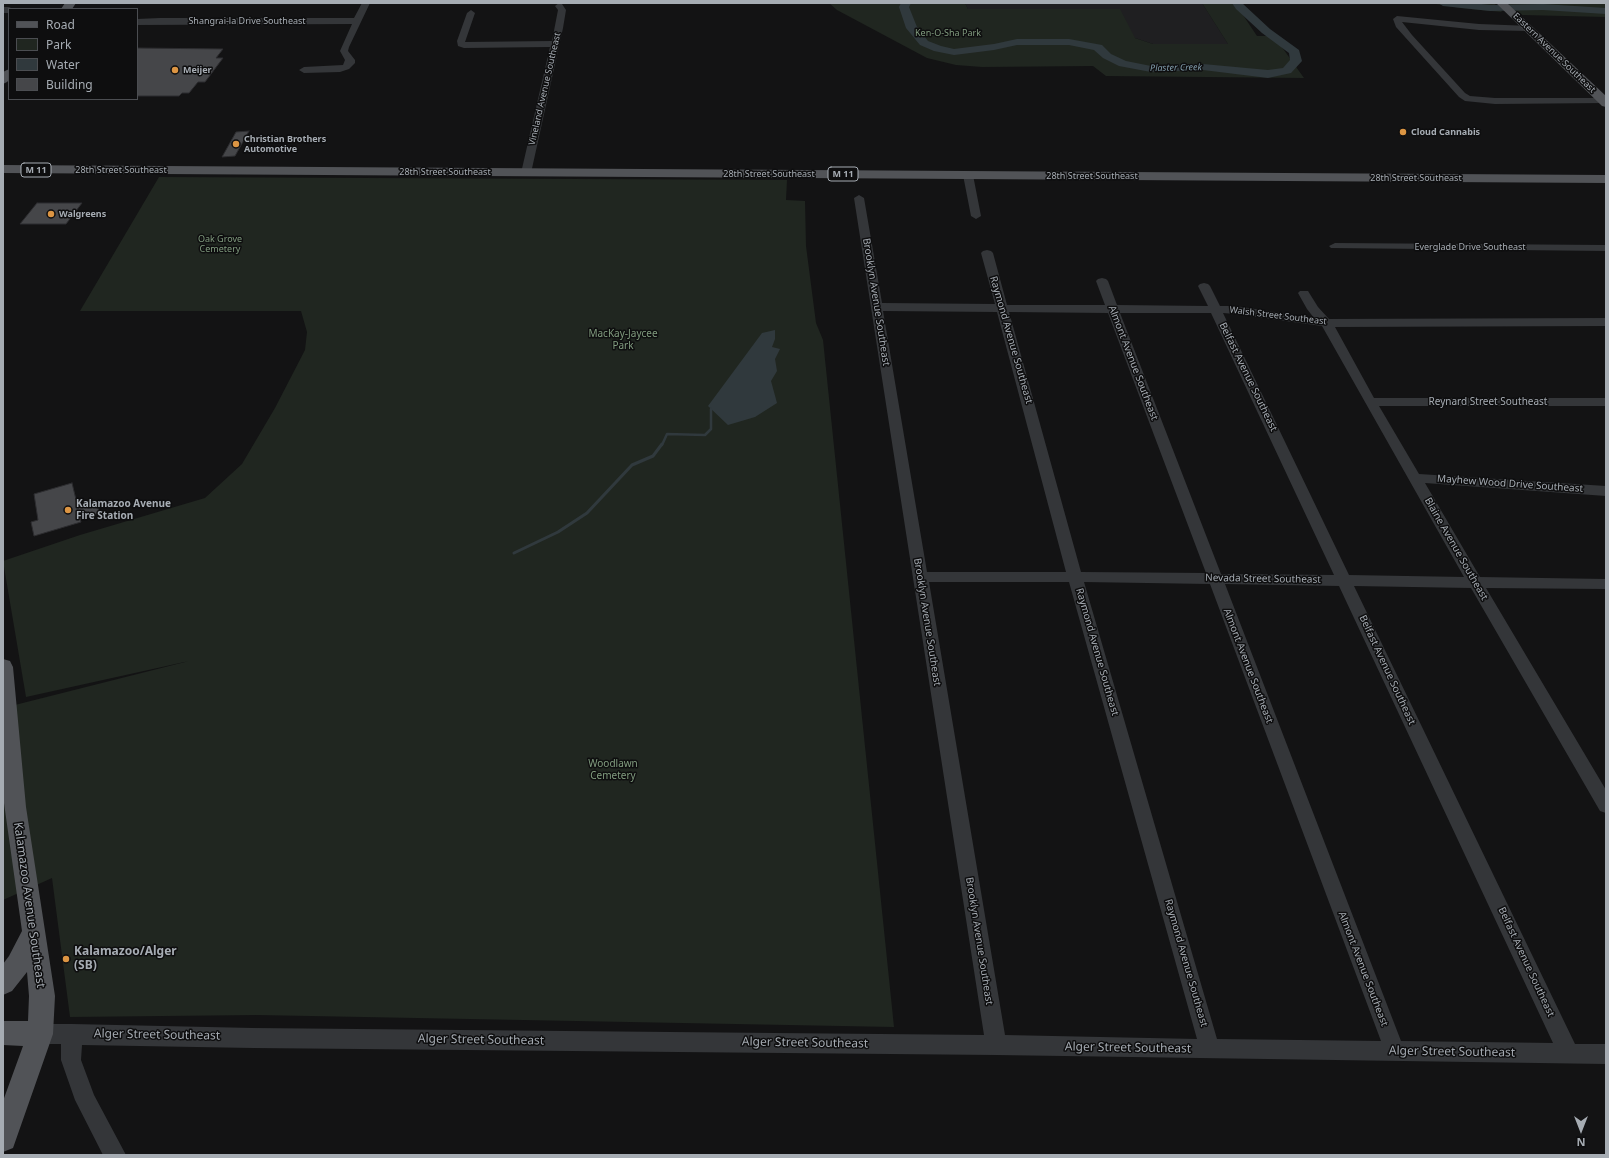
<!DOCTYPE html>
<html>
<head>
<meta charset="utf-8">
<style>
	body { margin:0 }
	#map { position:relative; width:1609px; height:1158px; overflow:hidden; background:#131314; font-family:"Noto Sans",sans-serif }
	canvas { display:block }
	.frame { position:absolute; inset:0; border:4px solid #a6acb3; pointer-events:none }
	.legend { position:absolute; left:8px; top:8px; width:130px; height:92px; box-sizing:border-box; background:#0e0e0f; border:1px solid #4b4d51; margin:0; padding:5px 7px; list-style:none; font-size:12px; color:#a6acb3 }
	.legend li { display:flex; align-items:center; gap:8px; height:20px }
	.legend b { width:20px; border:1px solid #4b4d51 }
	.north { position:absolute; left:1561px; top:1110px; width:40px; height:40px; -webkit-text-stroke:3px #0e0e0f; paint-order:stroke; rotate:180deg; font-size:11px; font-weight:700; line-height:16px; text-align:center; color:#a6acb3 }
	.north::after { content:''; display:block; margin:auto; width:14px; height:18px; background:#a6acb3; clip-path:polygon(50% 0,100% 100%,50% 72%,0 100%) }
</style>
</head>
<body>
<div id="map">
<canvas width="1609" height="1158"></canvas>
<div class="frame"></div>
<ul class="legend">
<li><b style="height:5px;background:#515357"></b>Road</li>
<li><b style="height:11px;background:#202620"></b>Park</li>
<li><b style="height:11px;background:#30393d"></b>Water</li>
<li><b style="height:11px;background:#454649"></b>Building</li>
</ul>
<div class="north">N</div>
</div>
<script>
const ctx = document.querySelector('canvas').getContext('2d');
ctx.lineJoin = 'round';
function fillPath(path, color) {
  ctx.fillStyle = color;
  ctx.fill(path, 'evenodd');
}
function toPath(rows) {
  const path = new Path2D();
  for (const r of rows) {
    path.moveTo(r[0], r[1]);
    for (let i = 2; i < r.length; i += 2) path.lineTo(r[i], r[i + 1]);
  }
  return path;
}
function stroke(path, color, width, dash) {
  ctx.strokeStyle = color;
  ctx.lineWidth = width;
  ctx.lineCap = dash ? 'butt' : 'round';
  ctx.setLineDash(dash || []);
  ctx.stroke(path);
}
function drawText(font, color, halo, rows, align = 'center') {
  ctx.font = font + ' "Noto Sans",sans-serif';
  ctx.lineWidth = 3;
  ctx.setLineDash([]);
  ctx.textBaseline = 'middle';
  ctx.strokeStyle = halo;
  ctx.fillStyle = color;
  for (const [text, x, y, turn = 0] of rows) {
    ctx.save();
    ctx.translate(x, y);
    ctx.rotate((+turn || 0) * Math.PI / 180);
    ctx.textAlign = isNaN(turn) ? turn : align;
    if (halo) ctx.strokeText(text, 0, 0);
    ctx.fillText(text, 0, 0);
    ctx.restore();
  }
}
fillPath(toPath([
	[965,3,1202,3,1228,44,1153,44,1135,38,968,9]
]), '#1f1f21');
fillPath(toPath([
	[829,3,965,3,968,9,1120,9,1135,38,1153,44,1228,44,1202,3,1235,3,1257,36,1274,36,1304,78,1106,76,1093,66,982,67,956,65,927,58,837,10],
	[1430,3,1494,3,1502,12,1460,8],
	[1507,3,1606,3,1606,17,1522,15],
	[159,177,787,180,786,200,805,201,806,246,816,323,823,340,894,1027,257,1015,70,1017,52,878,3,900,3,708,189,661,26,697,3,561,80,535,205,498,242,464,275,408,305,350,307,332,301,311,80,311]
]), '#202620');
fillPath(toPath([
	[775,330,775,339,772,347,780,349,775,359,777,371,771,381,777,403,755,417,728,425,708,406,762,333]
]), '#30393d');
stroke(toPath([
	[662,445,667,434,705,435,711,429,711,409]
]), '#30393d', 2.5);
stroke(toPath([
	[514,553,558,532,587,513,632,465,653,456,662,444]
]), '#30393d', 3);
fillPath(toPath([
	[901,3,911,3,909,7,917,27,928,41,941,46,954,49,994,44,1017,39,1069,39,1102,45,1111,54,1126,61,1151,66,1203,64,1268,70,1283,68,1290,60,1289,53,1262,33,1236,9,1232,3,1242,3,1270,29,1299,50,1302,61,1291,73,1268,78,1203,70,1151,72,1119,66,1103,58,1094,50,1069,45,1017,45,994,50,954,55,934,51,920,45,906,28,899,7,901,3],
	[1438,3,1473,3,1490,5,1543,4,1606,8,1606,14,1543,10,1490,11,1443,6,1438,3]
]), '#30393d');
const building = toPath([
	[137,48,223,49,216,58,223,58,205,82,198,82,189,93,182,93,179,96,137,96,137,48],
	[249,131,235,156,222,157,236,132,249,131],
	[37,203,82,203,66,224,20,224,37,203],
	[72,483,78,508,97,502,99,513,80,519,81,522,34,536,31,522,38,520,34,494,72,483]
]);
fillPath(building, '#454649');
stroke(building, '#2d2d30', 1);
fillPath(toPath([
	[362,3,370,3,349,47,348,51,355,60,355,63,349,69,340,72,304,73,299,70,304,67,343,65,345,60,340,51,352,24,137,25,137,19,160,18,354,18,362,3],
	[559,3,562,4,566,10,563,28,531,173,526,176,521,173,550,47,464,48,458,46,457,41,467,13,471,10,475,13,465,42,552,41,558,10,555,6,559,3],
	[3,7,9,7,13,9,9,9,9,13,3,13,3,7],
	[1397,16,1479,24,1531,26,1532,28,1531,30,1528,31,1479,30,1402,22,1412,35,1465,93,1470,96,1495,98,1604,98,1606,99,1606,103,1495,104,1465,101,1459,97,1396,27,1393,19,1397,16],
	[968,172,973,175,981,216,976,219,971,216,963,175,968,172],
	[859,195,864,198,882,303,995,304,981,253,983,251,987,250,991,251,993,253,1007,305,1105,305,1096,281,1098,279,1102,278,1106,279,1108,281,1117,305,1208,306,1198,286,1200,284,1204,283,1208,284,1210,286,1220,306,1235,306,1314,318,1307,309,1298,293,1300,291,1308,291,1318,307,1329,319,1606,318,1606,326,1335,327,1374,398,1606,398,1606,406,1379,406,1419,474,1606,486,1606,496,1425,483,1480,577,1606,579,1606,589,1486,588,1606,790,1606,813,1600,811,1471,588,1354,586,1575,1044,1606,1044,1606,1064,996,1055,253,1048,82,1045,81,1060,94,1095,126,1155,103,1155,75,1100,61,1060,61,1044,40,1044,33,1041,30,1034,33,1027,40,1024,72,1024,253,1028,984,1035,854,198,859,195],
	[883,311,997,312,1066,572,927,572,883,311],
	[1009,312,1108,313,1206,573,1081,572,1009,312],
	[1120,313,1211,313,1334,575,1221,574,1120,313],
	[1223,313,1235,314,1322,326,1464,577,1349,575,1223,313],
	[929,582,1069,582,1197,1039,1005,1035,929,582],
	[1084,582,1210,584,1381,1041,1217,1039,1084,582],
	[1225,584,1339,586,1553,1043,1401,1041,1225,584],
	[1335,243,1606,245,1606,251,1331,248,1329,246,1335,243]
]), '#343639');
fillPath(toPath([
	[65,3,76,3,72,9,61,9,65,3],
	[1496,3,1507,3,1606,96,1606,107,1602,106,1496,3],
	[9,69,9,80,7,82,3,84,3,72,9,69],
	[3,165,1606,175,1606,183,3,173,3,165],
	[3,659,10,661,13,667,26,807,55,996,53,1034,13,1148,3,1152,3,1101,23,1046,3,1045,3,1021,28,1021,29,996,27,972,12,991,3,995,3,964,9,956,22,931,3,796,3,659]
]), '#515357');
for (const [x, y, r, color] of [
	[175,70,4,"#dc9543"],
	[1403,132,4,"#dc9543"],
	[236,144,4,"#dc9543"],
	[51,214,4,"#dc9543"],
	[68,510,4,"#dc9543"],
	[66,959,4,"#dc9543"]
]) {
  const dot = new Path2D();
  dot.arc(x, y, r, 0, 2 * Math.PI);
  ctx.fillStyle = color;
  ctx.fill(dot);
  stroke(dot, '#0e0e0f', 1.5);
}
drawText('9px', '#a6acb3', '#0e0e0f', [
	["Shangrai-la Drive Southeast",247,21],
	["Eastern Avenue Southeast",1554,53,44],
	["Vineland Avenue Southeast",545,89,-77],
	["28th Street Southeast",121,170],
	["28th Street Southeast",445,172],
	["28th Street Southeast",769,174],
	["28th Street Southeast",1092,176],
	["28th Street Southeast",1416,178],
	["Everglade Drive Southeast",1470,247],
	["Walsh Street Southeast",1278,316,7]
]);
drawText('9px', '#819c7f', '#0e0e0f', [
	["Ken-O-Sha Park",948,33],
	["Oak Grove",220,239],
	["Cemetery",220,249]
]);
drawText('italic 9px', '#819cab', '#0e0e0f', [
	["Plaster Creek",1176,68,-1]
]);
drawText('bold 9px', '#a6acb3', '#0e0e0f', [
	["Meijer",183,70],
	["Cloud Cannabis",1411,132],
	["Christian Brothers",244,139],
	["Automotive",244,149],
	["Walgreens",59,214]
], 'left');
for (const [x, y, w] of [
	[36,170,30],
	[843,174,30]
]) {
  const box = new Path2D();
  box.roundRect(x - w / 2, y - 7, w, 14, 3);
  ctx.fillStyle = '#0e0e0f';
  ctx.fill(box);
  stroke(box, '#a6acb3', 1);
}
drawText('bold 9px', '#a6acb3', null, [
	["M 11",36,170],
	["M 11",843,174]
]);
drawText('10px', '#a6acb3', '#0e0e0f', [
	["Brooklyn Avenue Southeast",876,302,81],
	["Raymond Avenue Southeast",1011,340,74],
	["Almont Avenue Southeast",1133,363,69],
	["Belfast Avenue Southeast",1248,377,64],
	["Reynard Street Southeast",1488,402],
	["Mayhew Wood Drive Southeast",1510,484,4],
	["Blaine Avenue Southeast",1456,549,60],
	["Nevada Street Southeast",1263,579,1],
	["Brooklyn Avenue Southeast",927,622,81],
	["Raymond Avenue Southeast",1097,652,74],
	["Almont Avenue Southeast",1248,666,69],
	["Belfast Avenue Southeast",1387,670,65],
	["Brooklyn Avenue Southeast",979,941,81],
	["Belfast Avenue Southeast",1526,962,65],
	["Raymond Avenue Southeast",1186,963,74],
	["Almont Avenue Southeast",1363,969,69]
]);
drawText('10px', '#819c7f', '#0e0e0f', [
	["MacKay-Jaycee",623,334],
	["Park",623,346],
	["Woodlawn",613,764],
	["Cemetery",613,776]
]);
drawText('bold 10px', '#a6acb3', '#0e0e0f', [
	["Kalamazoo Avenue",76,504],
	["Fire Station",76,516]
], 'left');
drawText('12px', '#a6acb3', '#0e0e0f', [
	["Kalamazoo Avenue Southeast",29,905,82],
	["Alger Street Southeast",157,1035,1],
	["Alger Street Southeast",481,1040,1],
	["Alger Street Southeast",805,1043,1],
	["Alger Street Southeast",1128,1048,1],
	["Alger Street Southeast",1452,1052,1]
]);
drawText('bold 12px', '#a6acb3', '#0e0e0f', [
	["Kalamazoo/Alger",74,952],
	["(SB)",74,966]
], 'left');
</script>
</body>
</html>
